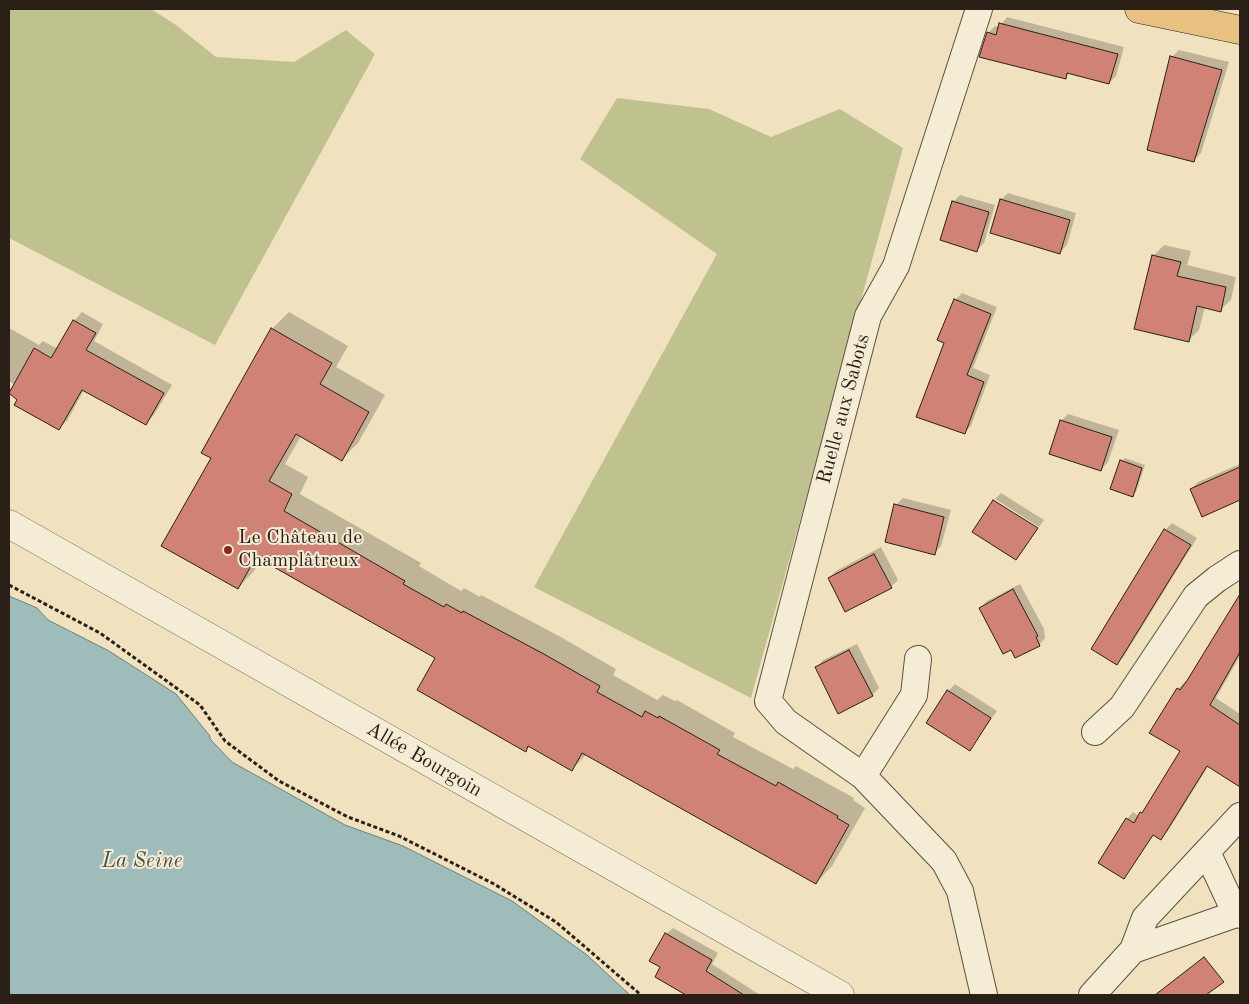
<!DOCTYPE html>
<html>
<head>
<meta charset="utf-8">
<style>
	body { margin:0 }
	#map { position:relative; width:1249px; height:1004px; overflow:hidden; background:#f0e2bf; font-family:"Old Standard TT",serif }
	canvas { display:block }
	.frame { position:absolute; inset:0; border:10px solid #2a2017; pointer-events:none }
</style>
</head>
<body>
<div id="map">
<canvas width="1249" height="1004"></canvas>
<div class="frame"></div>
</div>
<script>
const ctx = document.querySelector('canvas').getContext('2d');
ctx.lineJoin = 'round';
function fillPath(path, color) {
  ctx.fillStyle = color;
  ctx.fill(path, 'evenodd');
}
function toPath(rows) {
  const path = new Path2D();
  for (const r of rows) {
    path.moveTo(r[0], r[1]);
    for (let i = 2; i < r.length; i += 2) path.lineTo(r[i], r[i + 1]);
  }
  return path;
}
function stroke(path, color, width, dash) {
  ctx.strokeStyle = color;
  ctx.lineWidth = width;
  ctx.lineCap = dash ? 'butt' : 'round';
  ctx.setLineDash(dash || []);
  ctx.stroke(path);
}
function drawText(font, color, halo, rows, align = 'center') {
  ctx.font = font + ' "Old Standard TT",serif';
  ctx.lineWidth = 4;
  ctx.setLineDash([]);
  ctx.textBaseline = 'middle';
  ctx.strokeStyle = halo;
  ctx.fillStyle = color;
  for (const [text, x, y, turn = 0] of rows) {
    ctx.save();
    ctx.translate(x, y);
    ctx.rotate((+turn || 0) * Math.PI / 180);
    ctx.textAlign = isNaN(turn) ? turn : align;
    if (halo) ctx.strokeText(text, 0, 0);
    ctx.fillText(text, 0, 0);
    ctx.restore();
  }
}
fillPath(toPath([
	[9,9,151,9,176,25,216,57,294,62,346,30,375,54,215,345,9,238],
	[617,98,709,109,771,137,840,109,903,148,751,698,534,587,717,254,580,159]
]), '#bfc28e');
const water = toPath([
	[9,596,37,608,48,620,109,651,176,694,210,736,210,739,232,762,345,825,403,846,512,901,587,955,630,995,9,995,9,596]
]);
fillPath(water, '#9dbcba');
stroke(water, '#6f7e79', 1);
fillPath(toPath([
	[1007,17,1124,47,1116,76,1109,83,1071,72,1065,77,988,33,995,26,999,27],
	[1179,50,1229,62,1201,153,1194,160,1172,57],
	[1008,193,1076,213,1067,245,1060,252,1001,200],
	[960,195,995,205,984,243,977,250,953,202],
	[1164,245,1191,251,1187,265,1236,277,1231,300,1220,310,1205,307,1199,330,1189,340,1153,256],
	[962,293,997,307,973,368,990,375,971,426,964,433,945,342,955,300],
	[82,312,103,324,94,341,172,385,154,415,146,423,84,390,67,421,58,429,10,394,15,385,9,381,9,328,39,345,43,341,58,349,74,321],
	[289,312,348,346,336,367,385,395,358,443,342,459,301,436,285,464,308,477,300,494,421,563,419,566,461,591,464,588,480,597,481,595,559,636,616,669,613,675,657,700,663,695,675,701,677,700,735,733,733,737,793,769,796,766,854,798,853,800,865,808,832,866,816,883,587,754,572,769,530,746,526,750,437,658,261,559,254,571,238,588,212,458,272,329],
	[1068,414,1119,430,1108,462,1101,470,1061,421],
	[1125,458,1145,465,1136,492,1132,495,1122,461],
	[1240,464,1240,499,1202,515,1191,489,1198,482],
	[1001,493,1044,520,1039,527,995,499],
	[903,498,951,510,941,546,934,553,896,505],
	[994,502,1038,529,1016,559],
	[1172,523,1197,538,1124,656,1117,664,1165,530],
	[881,547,898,580,891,587,829,578,836,571],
	[1020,584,1044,629,1045,638,1039,645,1011,648,980,608,987,601],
	[1240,606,1240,656,1216,698,1240,714,1240,777,1235,782,1209,765,1168,831,1161,838,1154,834,1124,877,1127,819,1133,812,1139,816,1147,807,1181,751,1178,689,1185,682,1187,683,1237,607],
	[857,644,879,688,872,695,816,668,823,660],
	[955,684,997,711,970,749,948,691],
	[673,928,718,953,712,964,760,995,689,995,656,977,662,967,666,934]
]), '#0003');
const building = toPath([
	[999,23,1118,54,1109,84,1067,73,1066,79,979,57,987,32,996,35,999,23],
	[1170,56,1222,70,1194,162,1147,150,1170,56],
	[1000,199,1070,220,1060,254,990,233,1000,199],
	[952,201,989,212,977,252,940,240,952,201],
	[1152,255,1181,262,1177,276,1226,287,1221,312,1197,306,1189,342,1134,329,1152,255],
	[954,299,991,314,967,375,984,382,965,434,916,417,944,343,937,340,954,299],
	[73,320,96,333,86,350,164,393,146,425,82,390,59,430,14,405,17,400,9,393,34,348,51,358,73,320],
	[271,328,332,363,320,384,369,412,342,461,296,434,269,481,292,494,284,511,405,581,403,584,444,607,446,604,462,613,463,611,542,653,600,686,597,692,642,717,645,711,658,718,659,716,720,750,717,754,776,786,778,782,838,816,837,818,849,825,816,884,582,753,572,771,528,746,526,752,417,690,435,658,256,557,238,589,161,546,211,458,201,453,271,328],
	[1060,420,1112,437,1101,471,1049,454,1060,420],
	[1120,460,1142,468,1133,497,1110,489,1120,460],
	[1240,467,1240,500,1202,517,1190,489,1240,467],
	[993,500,1038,528,1016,560,972,532,993,500],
	[894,504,944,517,935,555,885,542,894,504],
	[1164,529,1191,545,1117,665,1091,649,1164,529],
	[874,554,892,588,845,612,828,578,874,554],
	[1013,589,1038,636,1036,637,1040,646,1015,658,1011,650,1003,654,979,608,1013,589],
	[1240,594,1240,652,1210,705,1240,725,1240,787,1207,766,1161,840,1153,835,1124,879,1098,863,1126,818,1134,823,1140,812,1142,813,1180,751,1149,733,1177,688,1180,690,1188,679,1240,594],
	[849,650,873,696,838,714,815,667,849,650],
	[947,690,991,718,970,751,926,723,947,690],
	[665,933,712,960,706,971,744,995,686,995,655,977,660,967,649,961,665,933],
	[1204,957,1224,982,1206,995,1155,995,1204,957]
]);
fillPath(building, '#cf8275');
stroke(building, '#2a2017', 1);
const minor = toPath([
	[979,9,896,266,868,316,768,701,786,722,863,776,944,861,960,891,984,995],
	[1095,732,1122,707,1196,596,1217,579,1240,564],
	[863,776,914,695,918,659],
	[1207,852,1236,914],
	[1133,950,1145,918,1240,816],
	[1092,995,1133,950,1236,914,1240,915]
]);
const tertiary = toPath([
	[9,524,840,995]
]);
const primary = toPath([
	[1139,9,1240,30]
]);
stroke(minor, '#5c5041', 28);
stroke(tertiary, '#5c5041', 29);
stroke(primary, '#2a2017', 29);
stroke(toPath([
	[9,585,100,633,200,705,225,741,279,781,348,817,399,836,494,884,556,922,641,995]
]), '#2a2017', 3, [4, 2.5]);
stroke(minor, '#f5ecd5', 26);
stroke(tertiary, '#f5ecd5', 28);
stroke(primary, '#e8c180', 28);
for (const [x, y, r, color] of [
	[228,550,5,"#8f2418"]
]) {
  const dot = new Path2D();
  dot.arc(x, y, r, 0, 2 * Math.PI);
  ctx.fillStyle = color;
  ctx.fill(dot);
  stroke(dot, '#f5ecd5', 2);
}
drawText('20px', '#2a2017', '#f5ecd5', [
	["Ruelle aux Sabots",844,409,-75],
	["Allée Bourgoin",424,760,30]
]);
drawText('20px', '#2a2017', '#f5ecd5', [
	["Le Château de",238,538],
	["Champlâtreux",238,561]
], 'left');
drawText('italic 21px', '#4c4f48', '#f5ecd5', [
	["La Seine",142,861]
]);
</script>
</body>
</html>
